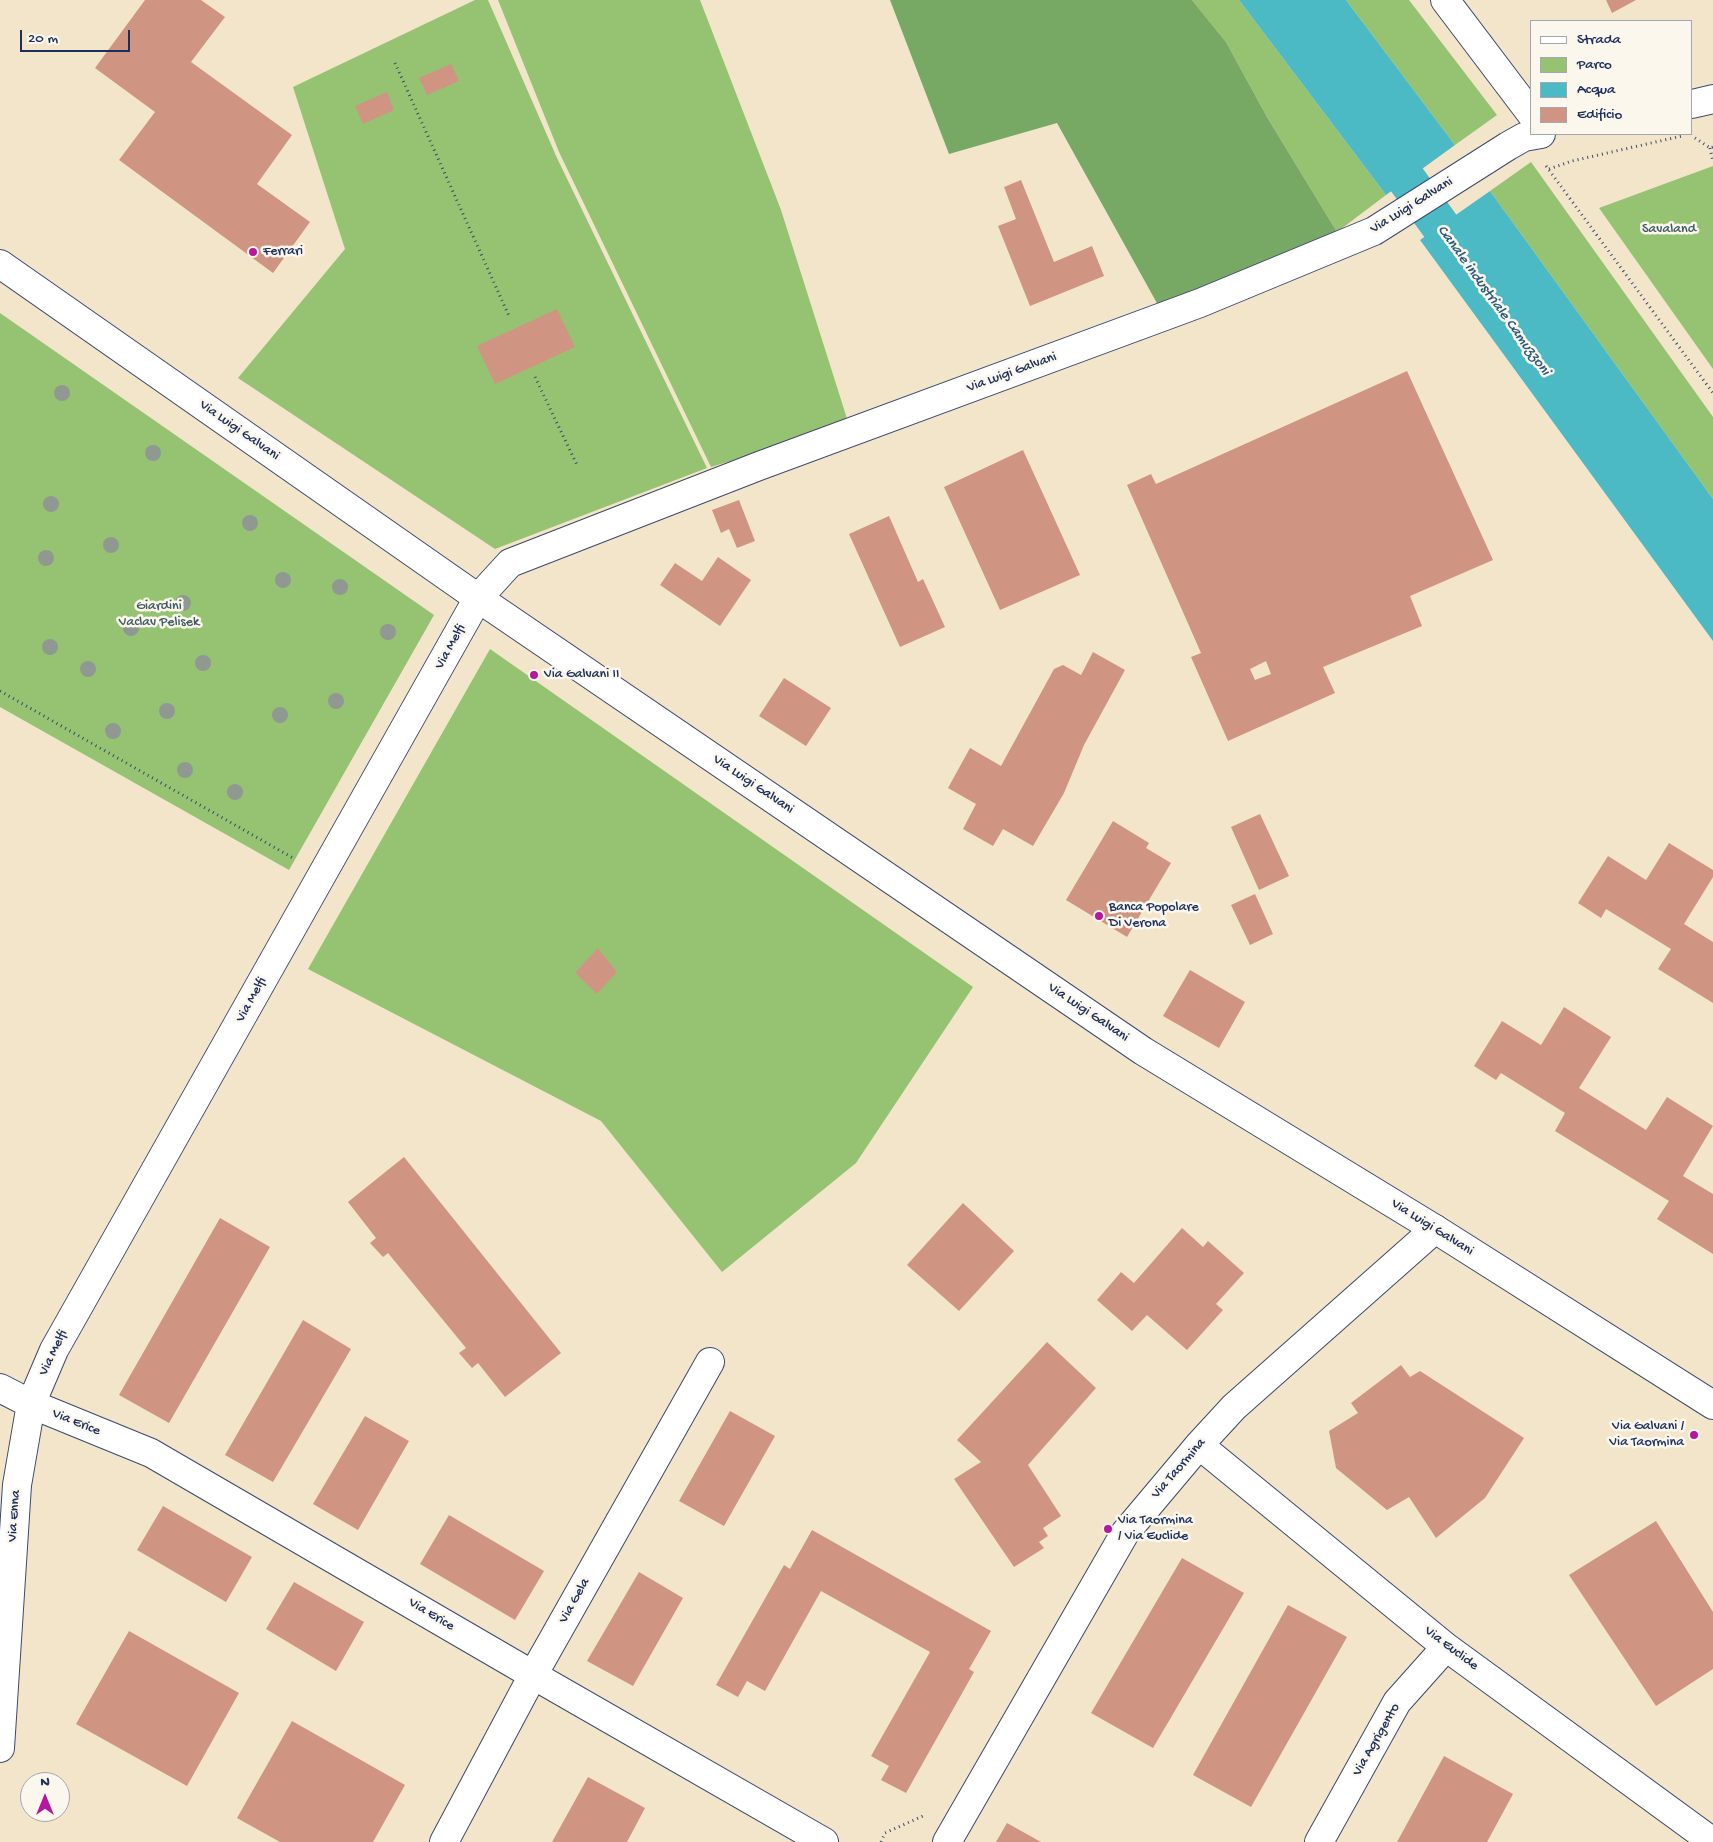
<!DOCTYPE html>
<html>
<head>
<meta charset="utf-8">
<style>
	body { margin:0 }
	#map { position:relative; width:1713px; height:1842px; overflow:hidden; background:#f2e5c9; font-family:"Gochi Hand",sans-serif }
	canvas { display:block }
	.legend { position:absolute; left:1530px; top:20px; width:162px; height:115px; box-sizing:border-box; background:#fbf7ec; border:1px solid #a1a7b3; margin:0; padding:6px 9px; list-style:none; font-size:15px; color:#1b2f5e }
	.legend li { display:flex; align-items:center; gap:10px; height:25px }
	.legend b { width:25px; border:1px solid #a1a7b3 }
	.north { position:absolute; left:20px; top:1772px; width:50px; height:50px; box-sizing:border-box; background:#fbf7ec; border:1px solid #a1a7b3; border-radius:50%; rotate:0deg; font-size:14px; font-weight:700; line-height:20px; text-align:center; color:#1b2f5e }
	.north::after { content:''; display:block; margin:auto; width:18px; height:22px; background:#b5179e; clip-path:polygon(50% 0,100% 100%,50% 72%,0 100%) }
	.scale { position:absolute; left:20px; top:30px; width:110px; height:22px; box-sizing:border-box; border:2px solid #1b2f5e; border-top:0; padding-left:6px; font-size:15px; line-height:18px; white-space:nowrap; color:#1b2f5e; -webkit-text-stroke:4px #fbf7ec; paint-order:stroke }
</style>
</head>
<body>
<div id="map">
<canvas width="1713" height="1842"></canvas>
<ul class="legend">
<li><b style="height:6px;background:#fff"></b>Strada</li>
<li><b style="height:14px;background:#95c372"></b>Parco</li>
<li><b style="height:14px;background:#4cbac5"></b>Acqua</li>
<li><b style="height:14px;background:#d09582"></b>Edificio</li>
</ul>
<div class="north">N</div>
<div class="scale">20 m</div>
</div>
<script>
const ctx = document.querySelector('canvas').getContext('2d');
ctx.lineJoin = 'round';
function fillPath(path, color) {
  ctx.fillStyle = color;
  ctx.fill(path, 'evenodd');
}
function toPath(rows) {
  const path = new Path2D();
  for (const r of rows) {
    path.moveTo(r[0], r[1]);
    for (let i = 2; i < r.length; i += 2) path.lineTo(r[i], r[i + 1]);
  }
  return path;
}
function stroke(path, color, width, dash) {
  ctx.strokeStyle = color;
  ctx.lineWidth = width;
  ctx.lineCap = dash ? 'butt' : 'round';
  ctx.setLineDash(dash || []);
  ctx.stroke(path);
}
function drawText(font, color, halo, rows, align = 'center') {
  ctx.font = font + ' "Gochi Hand",sans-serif';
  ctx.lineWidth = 5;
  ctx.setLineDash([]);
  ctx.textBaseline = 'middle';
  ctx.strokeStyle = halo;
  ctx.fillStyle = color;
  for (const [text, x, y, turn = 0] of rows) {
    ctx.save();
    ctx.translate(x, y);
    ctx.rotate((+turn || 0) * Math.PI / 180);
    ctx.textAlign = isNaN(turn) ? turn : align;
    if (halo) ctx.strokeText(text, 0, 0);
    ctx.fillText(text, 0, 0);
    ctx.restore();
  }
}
fillPath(toPath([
	[475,0,488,0,557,158,707,468,495,549,238,378,345,249,293,87],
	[498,0,700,0,781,210,849,425,711,467,559,152],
	[1192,0,1239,0,1386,195,1337,232,1267,117,1226,42],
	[1346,0,1409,0,1497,115,1455,145],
	[1531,162,1713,417,1713,499,1490,191],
	[1713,166,1713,369,1599,208],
	[0,313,434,615,289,870,0,707],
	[490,649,973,987,856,1163,722,1272,601,1121,308,969]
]), '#95c372');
fillPath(toPath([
	[890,0,1192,0,1226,42,1267,117,1337,232,1163,314,1057,123,949,154]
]), '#78a964');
fillPath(toPath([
	[1239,0,1346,0,1455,145,1386,195],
	[1490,191,1713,499,1713,641,1420,240]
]), '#4cbac5');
stroke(toPath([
	[1375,136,1471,268]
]), '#4cbac5', 39);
fillPath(toPath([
	[145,0,201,0,225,17,191,62,292,135,257,184,310,222,273,273,119,160,155,112,95,68],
	[1606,0,1636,0,1612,13],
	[451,64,459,81,427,95,419,78],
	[387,92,394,110,363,124,355,106],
	[1021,180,1054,262,1092,246,1104,276,1030,306,998,226,1016,219,1004,187],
	[557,309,575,347,495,384,477,346],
	[1407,371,1493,560,1410,596,1422,626,1323,667,1335,693,1228,741,1191,657,1201,653,1127,485,1151,474,1156,484],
	[1266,661,1271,674,1255,680,1250,669],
	[1023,450,1080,575,1000,610,944,487],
	[739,500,755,541,737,548,729,529,721,533,712,510],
	[889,516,918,582,923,579,945,627,900,647,849,534],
	[718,557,751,580,720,626,660,585,675,563,702,581],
	[1093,652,1125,670,1084,745,1064,793,1033,846,1003,829,993,846,963,829,976,804,948,788,970,748,1001,766,1054,669,1063,665,1081,675],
	[784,678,831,708,806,746,759,716],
	[1260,814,1289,876,1259,890,1231,827],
	[1113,821,1149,843,1146,848,1171,863,1127,937,1066,900],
	[1669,843,1713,870,1713,877,1684,924,1713,942,1713,1003,1658,969,1671,949,1606,909,1601,918,1578,903,1608,856,1646,880],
	[1255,894,1273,934,1250,945,1231,905],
	[598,948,617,972,597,994,575,973],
	[1190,970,1245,1002,1219,1048,1163,1016],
	[1564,1007,1611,1037,1579,1088,1646,1130,1667,1097,1713,1126,1683,1176,1713,1194,1713,1254,1657,1219,1669,1201,1555,1131,1565,1113,1501,1073,1496,1080,1474,1066,1502,1021,1541,1045],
	[404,1157,561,1353,505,1397,478,1363,472,1368,459,1353,466,1348,388,1253,383,1257,370,1243,376,1238,348,1202],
	[963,1203,1014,1251,959,1311,907,1265],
	[220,1218,270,1247,169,1423,119,1395],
	[1182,1228,1203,1247,1208,1241,1244,1273,1216,1304,1223,1310,1187,1350,1147,1315,1132,1331,1097,1300,1121,1272,1134,1283],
	[303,1320,351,1349,273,1482,225,1455],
	[1047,1342,1096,1388,1028,1465,1061,1516,1043,1528,1048,1536,1039,1542,1044,1548,1014,1567,954,1479,981,1462,957,1440],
	[1401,1365,1410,1377,1420,1371,1524,1438,1485,1498,1436,1538,1409,1497,1387,1510,1336,1468,1329,1431,1358,1413,1351,1403],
	[730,1411,775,1436,724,1526,679,1501],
	[365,1416,409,1441,358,1530,313,1504],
	[163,1506,252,1557,226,1602,137,1550],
	[449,1515,544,1571,515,1620,420,1564],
	[1656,1521,1713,1612,1713,1669,1656,1706,1569,1575],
	[812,1530,991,1631,969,1669,974,1672,906,1793,881,1780,889,1766,871,1756,930,1652,821,1591,765,1691,747,1681,738,1697,716,1685,784,1565,790,1569],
	[1182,1558,1244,1593,1153,1748,1091,1713],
	[639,1572,683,1598,633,1686,587,1661],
	[294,1582,364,1622,336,1671,266,1629],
	[1288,1605,1347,1637,1251,1807,1193,1775],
	[129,1631,239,1693,187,1786,76,1724],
	[292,1721,405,1785,373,1842,280,1842,237,1818],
	[1444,1756,1513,1794,1487,1842,1397,1842],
	[588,1777,645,1808,627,1842,552,1842],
	[1007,1823,1041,1842,996,1842]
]), '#d09582');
const minor = toPath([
	[1445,0,1532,115],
	[1692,104,1713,99],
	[0,1388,31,1404,151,1453,533,1675,824,1842],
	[1199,1445,1446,1647,1713,1842],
	[0,1748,17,1485,31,1404,54,1350,478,598,510,563,759,466,1200,303,1374,231,1508,146,1524,137,1541,134],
	[444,1842,533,1675,710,1362],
	[947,1842,1125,1533,1199,1445,1234,1407,1435,1229],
	[1319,1842,1397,1702,1446,1647]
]);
const tertiary = toPath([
	[0,264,478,598,1143,1051,1435,1229,1713,1405]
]);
stroke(minor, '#3b4a6e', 30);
stroke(tertiary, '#3b4a6e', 30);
stroke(toPath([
	[395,63,509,316],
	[1695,138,1710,148,1713,147],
	[1710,148,1713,162],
	[1546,166,1713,393],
	[1549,169,1572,161,1682,136],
	[535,377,577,465],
	[0,691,293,858],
	[881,1842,885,1833,923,1816]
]), '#3b4a6e', 3, [1, 4]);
stroke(minor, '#fff', 28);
stroke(tertiary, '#fff', 28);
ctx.fillStyle = '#909991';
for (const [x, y] of [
	[62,393],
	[153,453],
	[51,504],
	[250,523],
	[111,545],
	[46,558],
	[283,580],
	[340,587],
	[183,603],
	[131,628],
	[388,632],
	[50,647],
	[203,663],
	[88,669],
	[336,701],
	[167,711],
	[280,715],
	[113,731],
	[185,770],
	[235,792]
]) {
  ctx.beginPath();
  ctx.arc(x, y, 8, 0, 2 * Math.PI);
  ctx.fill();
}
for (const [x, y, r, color] of [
	[253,252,5,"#b5179e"],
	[534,675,5,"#b5179e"],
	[1099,916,5,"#b5179e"],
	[1694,1435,5,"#b5179e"],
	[1108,1529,5,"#b5179e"]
]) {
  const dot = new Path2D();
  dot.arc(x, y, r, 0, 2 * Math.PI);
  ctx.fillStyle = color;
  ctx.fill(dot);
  stroke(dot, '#fbf7ec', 2);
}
drawText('14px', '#1b2f5e', '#fbf7ec', [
	["Via Luigi Galvani",1412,206,-32],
	["Via Luigi Galvani",1012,373,-20],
	["Via Luigi Galvani",239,431,35],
	["Via Melfi",451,647,-61],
	["Via Luigi Galvani",753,785,34],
	["Via Melfi",252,1000,-61],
	["Via Luigi Galvani",1088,1013,34],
	["Via Luigi Galvani",1432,1228,32],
	["Via Melfi",54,1353,-64],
	["Via Erice",76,1423,22],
	["Via Taormina",1179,1469,-49],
	["Via Enna",15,1516,-86],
	["Via Gela",575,1601,-61],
	["Via Erice",431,1615,31],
	["Via Euclide",1451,1649,37],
	["Via Agrigento",1377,1740,-60]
]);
drawText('14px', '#405b64', '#fbf7ec', [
	["Savaland",1669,230],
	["Giardini",159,607],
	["Vaclav Pelisek",159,623]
]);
drawText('14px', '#1b2f5e', '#fbf7ec', [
	["Ferrari",263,252],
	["Via Galvani II",544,675],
	["Banca Popolare",1109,908],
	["Di Verona",1109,924],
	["Via Galvani /",1684,1427,"right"],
	["Via Taormina",1684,1443,"right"],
	["Via Taormina",1118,1521],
	["/ Via Euclide",1118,1537]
], 'left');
drawText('italic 15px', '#2a597d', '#fbf7ec', [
	["Canale industriale Camuzzoni",1493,301,54]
]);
</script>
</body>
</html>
